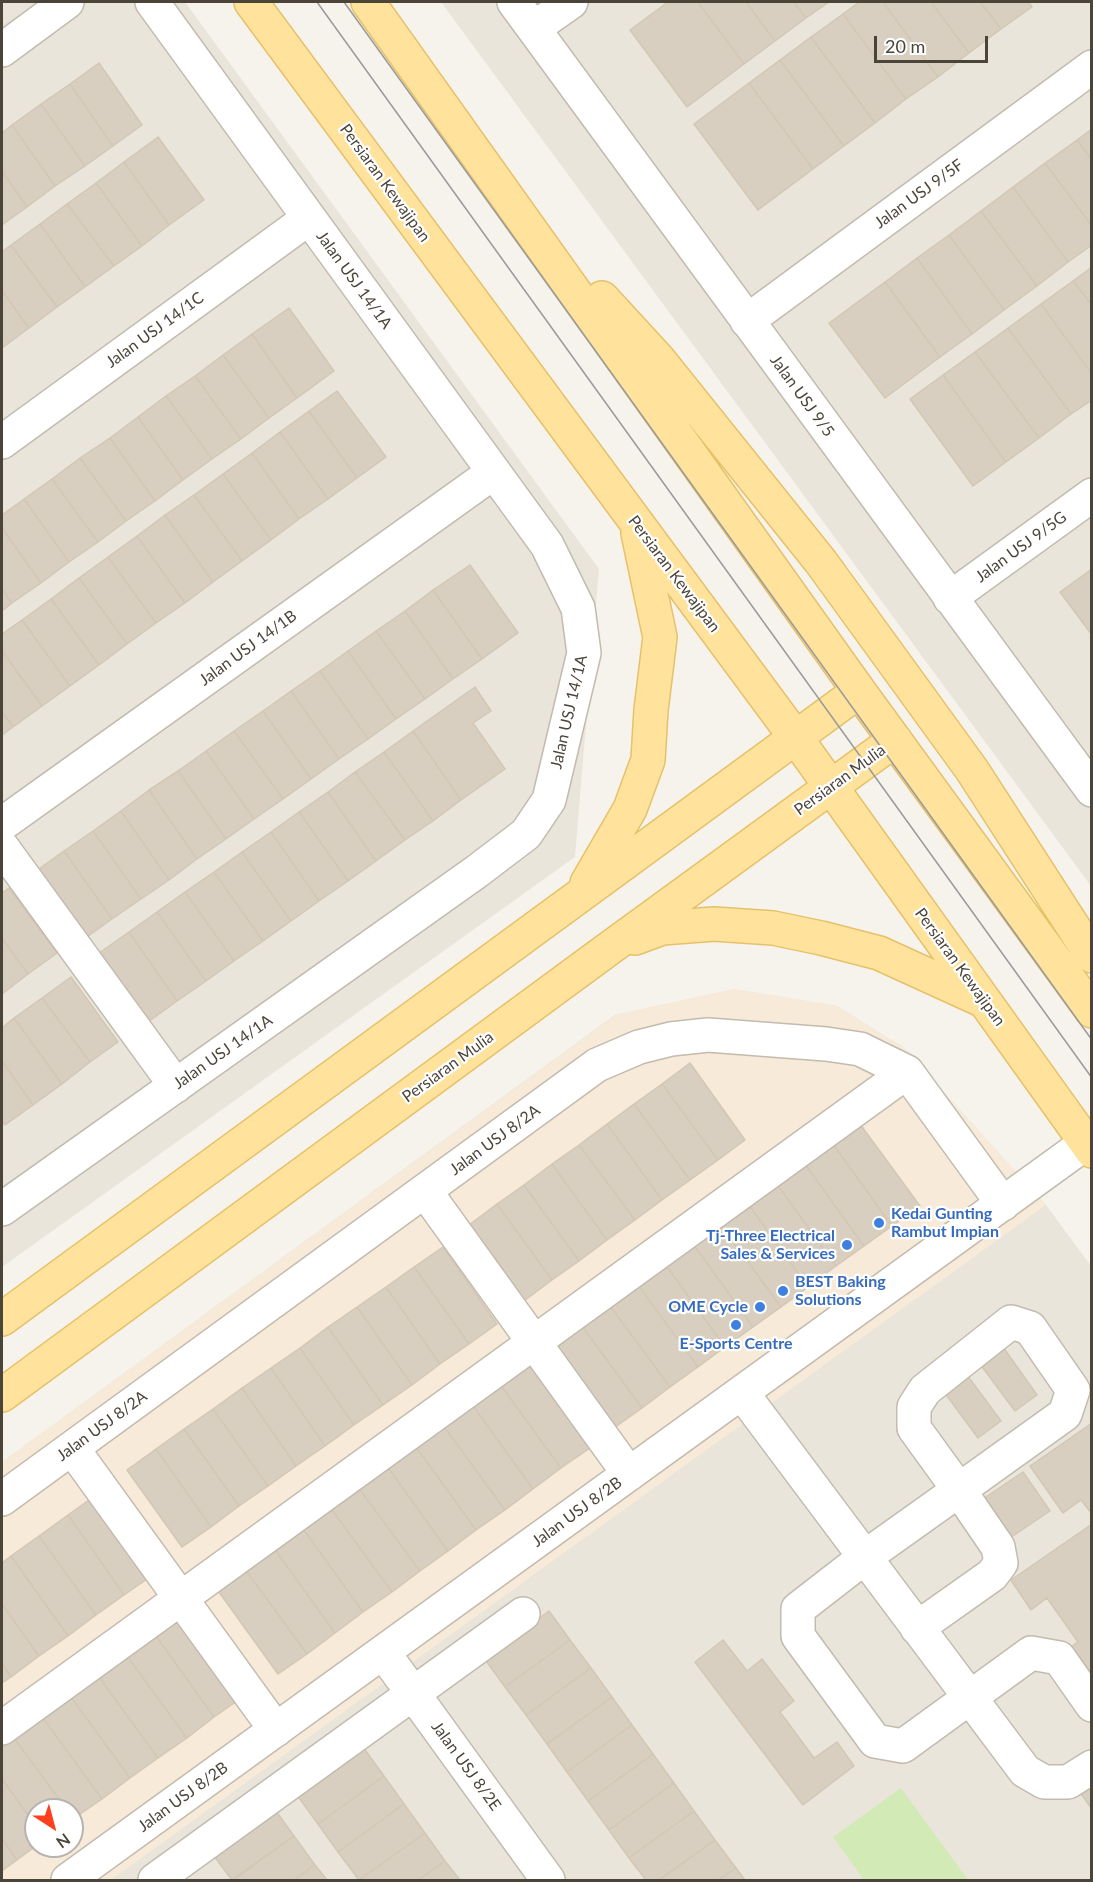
<!DOCTYPE html>
<html>
<head>
<meta charset="utf-8">
<style>
	body { margin:0 }
	#map { position:relative; width:1093px; height:1882px; overflow:hidden; background:#f6f3ec; font-family:Lato,sans-serif }
	canvas { display:block }
	.frame { position:absolute; inset:0; border:3px solid #4b4439; pointer-events:none }
	.north { position:absolute; left:24px; top:1798px; width:60px; height:60px; box-sizing:border-box; background:#fff; border:2px solid #b7b4b0; border-radius:50%; rotate:144deg; font-size:16px; font-weight:700; line-height:24px; text-align:center; color:#4b4439 }
	.north::after { content:''; display:block; margin:auto; width:21px; height:27px; background:#fc3f1d; clip-path:polygon(50% 0,100% 100%,50% 72%,0 100%) }
	.scale { position:absolute; left:874px; top:36px; width:114px; height:27px; box-sizing:border-box; border:3px solid #4b4439; border-top:0; padding-left:8px; font-size:18px; line-height:21px; white-space:nowrap; color:#4b4439; -webkit-text-stroke:4px #fff; paint-order:stroke }
</style>
</head>
<body>
<div id="map">
<canvas width="1093" height="1882"></canvas>
<div class="frame"></div>
<div class="north">N</div>
<div class="scale">20 m</div>
</div>
<script>
const ctx = document.querySelector('canvas').getContext('2d');
ctx.lineJoin = 'round';
function fillPath(path, color) {
  ctx.fillStyle = color;
  ctx.fill(path, 'evenodd');
}
function toPath(rows) {
  const path = new Path2D();
  for (const r of rows) {
    path.moveTo(r[0], r[1]);
    for (let i = 2; i < r.length; i += 2) path.lineTo(r[i], r[i + 1]);
  }
  return path;
}
function stroke(path, color, width, dash) {
  ctx.strokeStyle = color;
  ctx.lineWidth = width;
  ctx.lineCap = dash ? 'butt' : 'round';
  ctx.setLineDash(dash || []);
  ctx.stroke(path);
}
function drawText(font, color, halo, rows, align = 'center') {
  ctx.font = font + ' Lato,sans-serif';
  ctx.lineWidth = 4.5;
  ctx.setLineDash([]);
  ctx.textBaseline = 'middle';
  ctx.strokeStyle = halo;
  ctx.fillStyle = color;
  for (const [text, x, y, turn = 0] of rows) {
    ctx.save();
    ctx.translate(x, y);
    ctx.rotate((+turn || 0) * Math.PI / 180);
    ctx.textAlign = isNaN(turn) ? turn : align;
    if (halo) ctx.strokeText(text, 0, 0);
    ctx.fillText(text, 0, 0);
    ctx.restore();
  }
}
fillPath(toPath([
	[2,2,185,2,599,569,575,857,2,1267],
	[441,2,1091,2,1091,886],
	[734,989,837,1006,903,1047,1046,1205,1091,1266,1091,1880,2,1880,2,1462,615,1015],
	[36,1810,72,1810,72,1846,36,1846]
]), '#eae5da');
fillPath(toPath([
	[734,989,837,1006,903,1047,1046,1205,111,1880,2,1880,2,1462,616,1015],
	[36,1810,72,1810,72,1846,36,1846]
]), '#f7ead8');
fillPath(toPath([
	[901,1788,968,1880,864,1880,833,1837]
]), '#d2eab5');
const building = toPath([
	[668,2,698,2,744,64,687,107,630,30,668,2],
	[698,2,746,2,775,41,744,64,698,2],
	[746,2,794,2,806,18,775,41,746,2],
	[794,2,829,2,806,18,794,2],
	[859,2,883,2,938,77,906,99,843,14,859,2],
	[883,2,931,2,969,53,938,77,883,2],
	[931,2,980,2,1001,29,969,53,931,2],
	[980,2,1028,2,1032,7,1001,29,980,2],
	[843,14,906,99,875,123,811,37,843,14],
	[811,37,875,123,844,146,780,60,811,37],
	[780,60,844,146,813,169,749,83,780,60],
	[99,63,142,125,113,146,70,84,99,63],
	[749,83,813,169,758,210,694,124,749,83],
	[70,84,113,146,85,166,41,104,70,84],
	[41,104,85,166,55,186,12,125,41,104],
	[12,125,55,186,27,207,2,171,2,133,12,125],
	[1092,129,1092,160,1077,140,1092,129],
	[158,137,204,200,169,225,124,162,158,137],
	[1077,140,1092,160,1092,226,1045,163,1077,140],
	[124,162,169,225,142,246,96,183,124,162],
	[1045,163,1092,226,1092,245,1068,262,1013,187,1045,163],
	[2,171,27,207,2,225,2,171],
	[96,183,142,246,114,266,67,204,96,183],
	[1013,187,1068,262,1037,286,981,211,1013,187],
	[67,204,114,266,85,287,40,224,67,204],
	[981,211,1037,286,1004,310,949,235,981,211],
	[40,224,85,287,57,307,11,245,40,224],
	[949,235,1004,310,972,334,917,258,949,235],
	[11,245,57,307,29,328,2,291,2,252,11,245],
	[917,258,972,334,940,357,885,282,917,258],
	[1092,267,1092,305,1073,281,1092,267],
	[1073,281,1092,305,1092,374,1041,304,1073,281],
	[885,282,940,357,885,398,829,323,885,282],
	[2,291,29,328,2,348,2,291],
	[1041,304,1092,374,1092,400,1071,414,1008,328,1041,304],
	[289,308,334,371,297,398,252,334,289,308],
	[1008,328,1071,414,1039,438,975,352,1008,328],
	[252,334,297,398,269,418,223,355,252,334],
	[975,352,1039,438,1006,462,943,375,975,352],
	[223,355,269,418,241,439,195,376,223,355],
	[943,375,1006,462,973,486,910,399,943,375],
	[195,376,241,439,212,459,166,396,195,376],
	[337,391,386,457,357,478,309,411,337,391],
	[166,396,212,459,183,480,138,417,166,396],
	[309,411,357,478,328,499,280,432,309,411],
	[138,417,183,480,155,501,110,438,138,417],
	[280,432,328,499,299,519,252,453,280,432],
	[110,438,155,501,126,521,80,458,110,438],
	[252,453,299,519,271,540,223,474,252,453],
	[80,458,126,521,98,542,52,479,80,458],
	[223,474,271,540,242,561,194,495,223,474],
	[52,479,98,542,69,562,24,499,52,479],
	[194,495,242,561,213,582,165,515,194,495],
	[24,499,69,562,41,583,2,528,2,515,24,499],
	[165,515,213,582,185,603,137,536,165,515],
	[2,528,41,583,12,603,2,589,2,528],
	[137,536,185,603,156,623,108,557,137,536],
	[108,557,156,623,127,644,79,578,108,557],
	[470,565,518,633,482,659,433,590,470,565],
	[1092,569,1092,635,1060,592,1092,569],
	[79,578,127,644,99,665,51,599,79,578],
	[2,589,12,603,2,611,2,589],
	[433,590,482,659,453,679,405,611,433,590],
	[51,599,99,665,70,686,22,620,51,599],
	[405,611,453,679,425,699,376,631,405,611],
	[22,620,70,686,42,706,2,651,2,634,22,620],
	[376,631,425,699,396,719,348,651,376,631],
	[2,651,42,706,13,727,2,712,2,651],
	[348,651,396,719,368,739,320,671,348,651],
	[320,671,368,739,339,759,291,691,320,671],
	[475,687,491,711,473,723,505,769,461,800,413,731,475,687],
	[291,691,339,759,311,779,263,711,291,691],
	[263,711,311,779,283,799,234,731,263,711],
	[2,712,13,727,2,735,2,712],
	[234,731,283,799,254,819,206,751,234,731],
	[413,731,461,800,433,821,384,752,413,731],
	[206,751,254,819,226,839,178,771,206,751],
	[384,752,433,821,405,840,355,772,384,752],
	[178,771,226,839,197,859,149,790,178,771],
	[355,772,405,840,376,861,328,792,355,772],
	[149,790,197,859,169,880,121,811,149,790],
	[328,792,376,861,348,881,299,812,328,792],
	[121,811,169,880,141,899,93,831,121,811],
	[299,812,348,881,319,901,271,832,299,812],
	[93,831,141,899,112,919,64,851,93,831],
	[271,832,319,901,291,921,242,852,271,832],
	[64,851,112,919,84,939,36,871,64,851],
	[242,852,291,921,263,941,214,872,242,852],
	[214,872,263,941,234,961,185,892,214,872],
	[9,888,57,953,28,974,2,938,2,893,9,888],
	[185,892,234,961,206,981,157,912,185,892],
	[157,912,206,981,177,1001,129,932,157,912],
	[129,932,177,1001,141,1027,92,958,129,932],
	[2,938,28,974,2,994,2,938],
	[71,977,118,1042,90,1062,42,998,71,977],
	[42,998,90,1062,62,1084,14,1018,42,998],
	[14,1018,62,1084,33,1105,2,1061,2,1028,14,1018],
	[2,1061,33,1105,5,1125,2,1121,2,1061],
	[690,1063,745,1140,718,1160,662,1084,690,1063],
	[662,1084,718,1160,690,1180,634,1104,662,1084],
	[634,1104,690,1180,662,1200,607,1124,634,1104],
	[849,1109,920,1206,892,1226,822,1129,849,1109],
	[607,1124,662,1200,635,1220,579,1145,607,1124],
	[822,1129,892,1226,864,1246,794,1149,822,1129],
	[579,1145,635,1220,607,1240,552,1164,579,1145],
	[794,1149,864,1246,836,1266,766,1169,794,1149],
	[552,1164,607,1240,579,1261,524,1185,552,1164],
	[766,1169,836,1266,808,1287,738,1190,766,1169],
	[524,1185,579,1261,552,1280,497,1204,524,1185],
	[738,1190,808,1287,781,1307,710,1210,738,1190],
	[497,1204,552,1280,524,1301,469,1225,497,1204],
	[710,1210,781,1307,753,1327,683,1230,710,1210],
	[683,1230,753,1327,725,1347,655,1250,683,1230],
	[443,1247,497,1324,469,1344,414,1267,443,1247],
	[655,1250,725,1347,698,1367,627,1270,655,1250],
	[414,1267,469,1344,440,1364,386,1287,414,1267],
	[627,1270,698,1367,670,1387,599,1291,627,1270],
	[386,1287,440,1364,412,1385,357,1307,386,1287],
	[599,1291,670,1387,642,1408,571,1311,599,1291],
	[357,1307,412,1385,383,1405,328,1327,357,1307],
	[571,1311,642,1408,614,1428,544,1331,571,1311],
	[328,1327,383,1405,354,1425,300,1348,328,1327],
	[1003,1347,1037,1395,1015,1411,980,1364,1003,1347],
	[300,1348,354,1425,325,1446,271,1368,300,1348],
	[522,1355,590,1448,561,1468,494,1376,522,1355],
	[271,1368,325,1446,296,1466,242,1388,271,1368],
	[967,1375,1001,1421,978,1438,944,1392,967,1375],
	[494,1376,561,1468,533,1489,466,1396,494,1376],
	[242,1388,296,1466,268,1486,213,1409,242,1388],
	[466,1396,533,1489,505,1510,437,1417,466,1396],
	[213,1409,268,1486,239,1506,184,1429,213,1409],
	[437,1417,505,1510,476,1530,409,1437,437,1417],
	[1092,1423,1092,1514,1081,1500,1063,1513,1030,1466,1092,1423],
	[184,1429,239,1506,211,1527,156,1449,184,1429],
	[409,1437,476,1530,448,1551,381,1458,409,1437],
	[156,1449,211,1527,182,1547,127,1470,156,1449],
	[381,1458,448,1551,420,1571,352,1479,381,1458],
	[1023,1472,1050,1511,1004,1542,977,1503,1023,1472],
	[352,1479,420,1571,392,1592,324,1499,352,1479],
	[96,1495,153,1575,124,1595,68,1515,96,1495],
	[324,1499,392,1592,363,1612,296,1519,324,1499],
	[68,1515,124,1595,96,1615,39,1536,68,1515],
	[296,1519,363,1612,335,1633,268,1540,296,1519],
	[1092,1524,1092,1681,1063,1653,1078,1642,1047,1598,1031,1610,1011,1580,1092,1524],
	[39,1536,96,1615,68,1636,11,1556,39,1536],
	[268,1540,335,1633,307,1654,239,1561,268,1540],
	[11,1556,68,1636,39,1656,2,1604,2,1563,11,1556],
	[239,1561,307,1654,278,1674,211,1581,239,1561],
	[2,1604,39,1656,11,1677,2,1664,2,1604],
	[549,1611,570,1640,505,1687,484,1658,549,1611],
	[184,1615,243,1697,214,1717,156,1636,184,1615],
	[156,1636,214,1717,187,1738,127,1656,156,1636],
	[570,1640,591,1668,526,1715,505,1687,570,1640],
	[723,1640,747,1671,762,1659,794,1701,780,1712,814,1758,837,1742,854,1766,803,1805,695,1662,723,1640],
	[127,1656,187,1738,158,1758,99,1677,127,1656],
	[2,1664,11,1677,2,1683,2,1664],
	[591,1668,612,1697,547,1744,526,1715,591,1668],
	[99,1677,158,1758,130,1778,71,1697,99,1677],
	[71,1697,130,1778,102,1799,43,1718,71,1697],
	[612,1697,632,1725,567,1772,547,1744,612,1697],
	[43,1718,102,1799,73,1819,72,1810,67,1810,14,1738,43,1718],
	[632,1725,653,1754,588,1801,567,1772,632,1725],
	[14,1738,67,1810,36,1810,36,1826,2,1779,2,1748,14,1738],
	[363,1747,384,1776,318,1824,297,1795,363,1747],
	[653,1754,674,1783,609,1830,588,1801,653,1754],
	[384,1776,404,1804,338,1852,318,1824,384,1776],
	[2,1779,36,1826,36,1846,17,1860,2,1839,2,1779],
	[674,1783,694,1811,629,1858,609,1830,674,1783],
	[1092,1786,1092,1809,1081,1794,1092,1786],
	[404,1804,425,1833,359,1880,338,1852,404,1804],
	[273,1807,294,1836,232,1880,211,1852,273,1807],
	[694,1811,715,1840,659,1880,646,1880,629,1858,694,1811],
	[425,1833,445,1861,418,1880,359,1880,425,1833],
	[294,1836,315,1865,294,1880,233,1880,294,1836],
	[2,1839,17,1860,2,1871,2,1839],
	[715,1840,736,1868,718,1880,659,1880,715,1840],
	[445,1861,460,1880,418,1880,445,1861],
	[315,1865,327,1880,294,1880,315,1865],
	[736,1868,745,1880,718,1880,736,1868]
]);
fillPath(building, '#d8cfc1');
stroke(building, '#d3c7b4', 1.5);
const minor = toPath([
	[514,2,1092,790],
	[534,28,571,2],
	[2,50,67,2],
	[747,321,1092,67],
	[2,442,309,218],
	[950,598,1092,495],
	[2,824,494,472],
	[2,847,176,1086],
	[425,1191,629,1474],
	[2,1209,476,872,526,834,549,800,584,653,578,608,547,545,152,2],
	[742,1393,1025,1771,1044,1782,1068,1782,1092,1767],
	[72,1448,276,1730],
	[2,1499,597,1065,639,1047,671,1039,708,1035,826,1044,860,1049,907,1072,1003,1204],
	[917,1628,992,1575,1001,1563,998,1547,959,1490,914,1428,914,1407,925,1390,1011,1322,1030,1328,1073,1390,1065,1414,959,1490,865,1557,798,1609,798,1636,875,1741,903,1746,1031,1653,1059,1658,1092,1705],
	[383,1652,548,1880],
	[2,1728,907,1072],
	[68,1880,1086,1143],
	[155,1880,523,1614]
]);
const major = toPath([
	[251,2,796,738,1092,1151],
	[368,2,859,691,1092,1011],
	[602,298,659,360,821,562,972,770,1092,956],
	[587,883,630,809,648,760,651,710,660,637,638,533],
	[635,938,662,928,714,924,773,928,821,938,879,953,982,1000],
	[2,1319,859,691],
	[2,1395,607,950,895,740]
]);
stroke(minor, '#c2bbae', 36);
stroke(major, '#e6c16a', 36);
stroke(minor, '#fff', 33);
stroke(major, '#ffe39c', 33);
stroke(toPath([
	[317,2,1092,1078],
	[344,2,1092,1040]
]), '#9a9a9a', 1.5);
for (const [x, y, r, color] of [
	[879,1223,6,"#3f7fe0"],
	[847,1245,6,"#3f7fe0"],
	[783,1291,6,"#3f7fe0"],
	[760,1307,6,"#3f7fe0"],
	[736,1325,6,"#3f7fe0"]
]) {
  const dot = new Path2D();
  dot.arc(x, y, r, 0, 2 * Math.PI);
  ctx.fillStyle = color;
  ctx.fill(dot);
  stroke(dot, '#fff', 2);
}
drawText('16px', '#4b4439', '#fff', [
	["Persiaran Kewajipan",385,183,54],
	["Jalan USJ 9/5F",919,194,-36],
	["Jalan USJ 14/1A",354,280,54],
	["Jalan USJ 14/1C",155,330,-36],
	["Jalan USJ 9/5",802,396,54],
	["Jalan USJ 9/5G",1021,547,-36],
	["Persiaran Kewajipan",674,574,53],
	["Jalan USJ 14/1B",248,648,-36],
	["Jalan USJ 14/1A",569,712,-77],
	["Persiaran Mulia",840,780,-36],
	["Persiaran Kewajipan",960,967,54],
	["Jalan USJ 14/1A",223,1052,-35],
	["Persiaran Mulia",448,1067,-36],
	["Jalan USJ 8/2A",495,1140,-36],
	["Jalan USJ 8/2A",102,1426,-36],
	["Jalan USJ 8/2B",577,1512,-36],
	["Jalan USJ 8/2E",466,1766,54],
	["Jalan USJ 8/2B",183,1797,-36]
]);
drawText('bold 16px', '#366cbe', '#fff', [
	["Kedai Gunting",891,1214],
	["Rambut Impian",891,1232],
	["Tj-Three Electrical",835,1236,"right"],
	["Sales & Services",835,1254,"right"],
	["BEST Baking",795,1282],
	["Solutions",795,1300],
	["OME Cycle",748,1307,"right"],
	["E-Sports Centre",736,1344,"center"]
], 'left');
</script>
</body>
</html>
